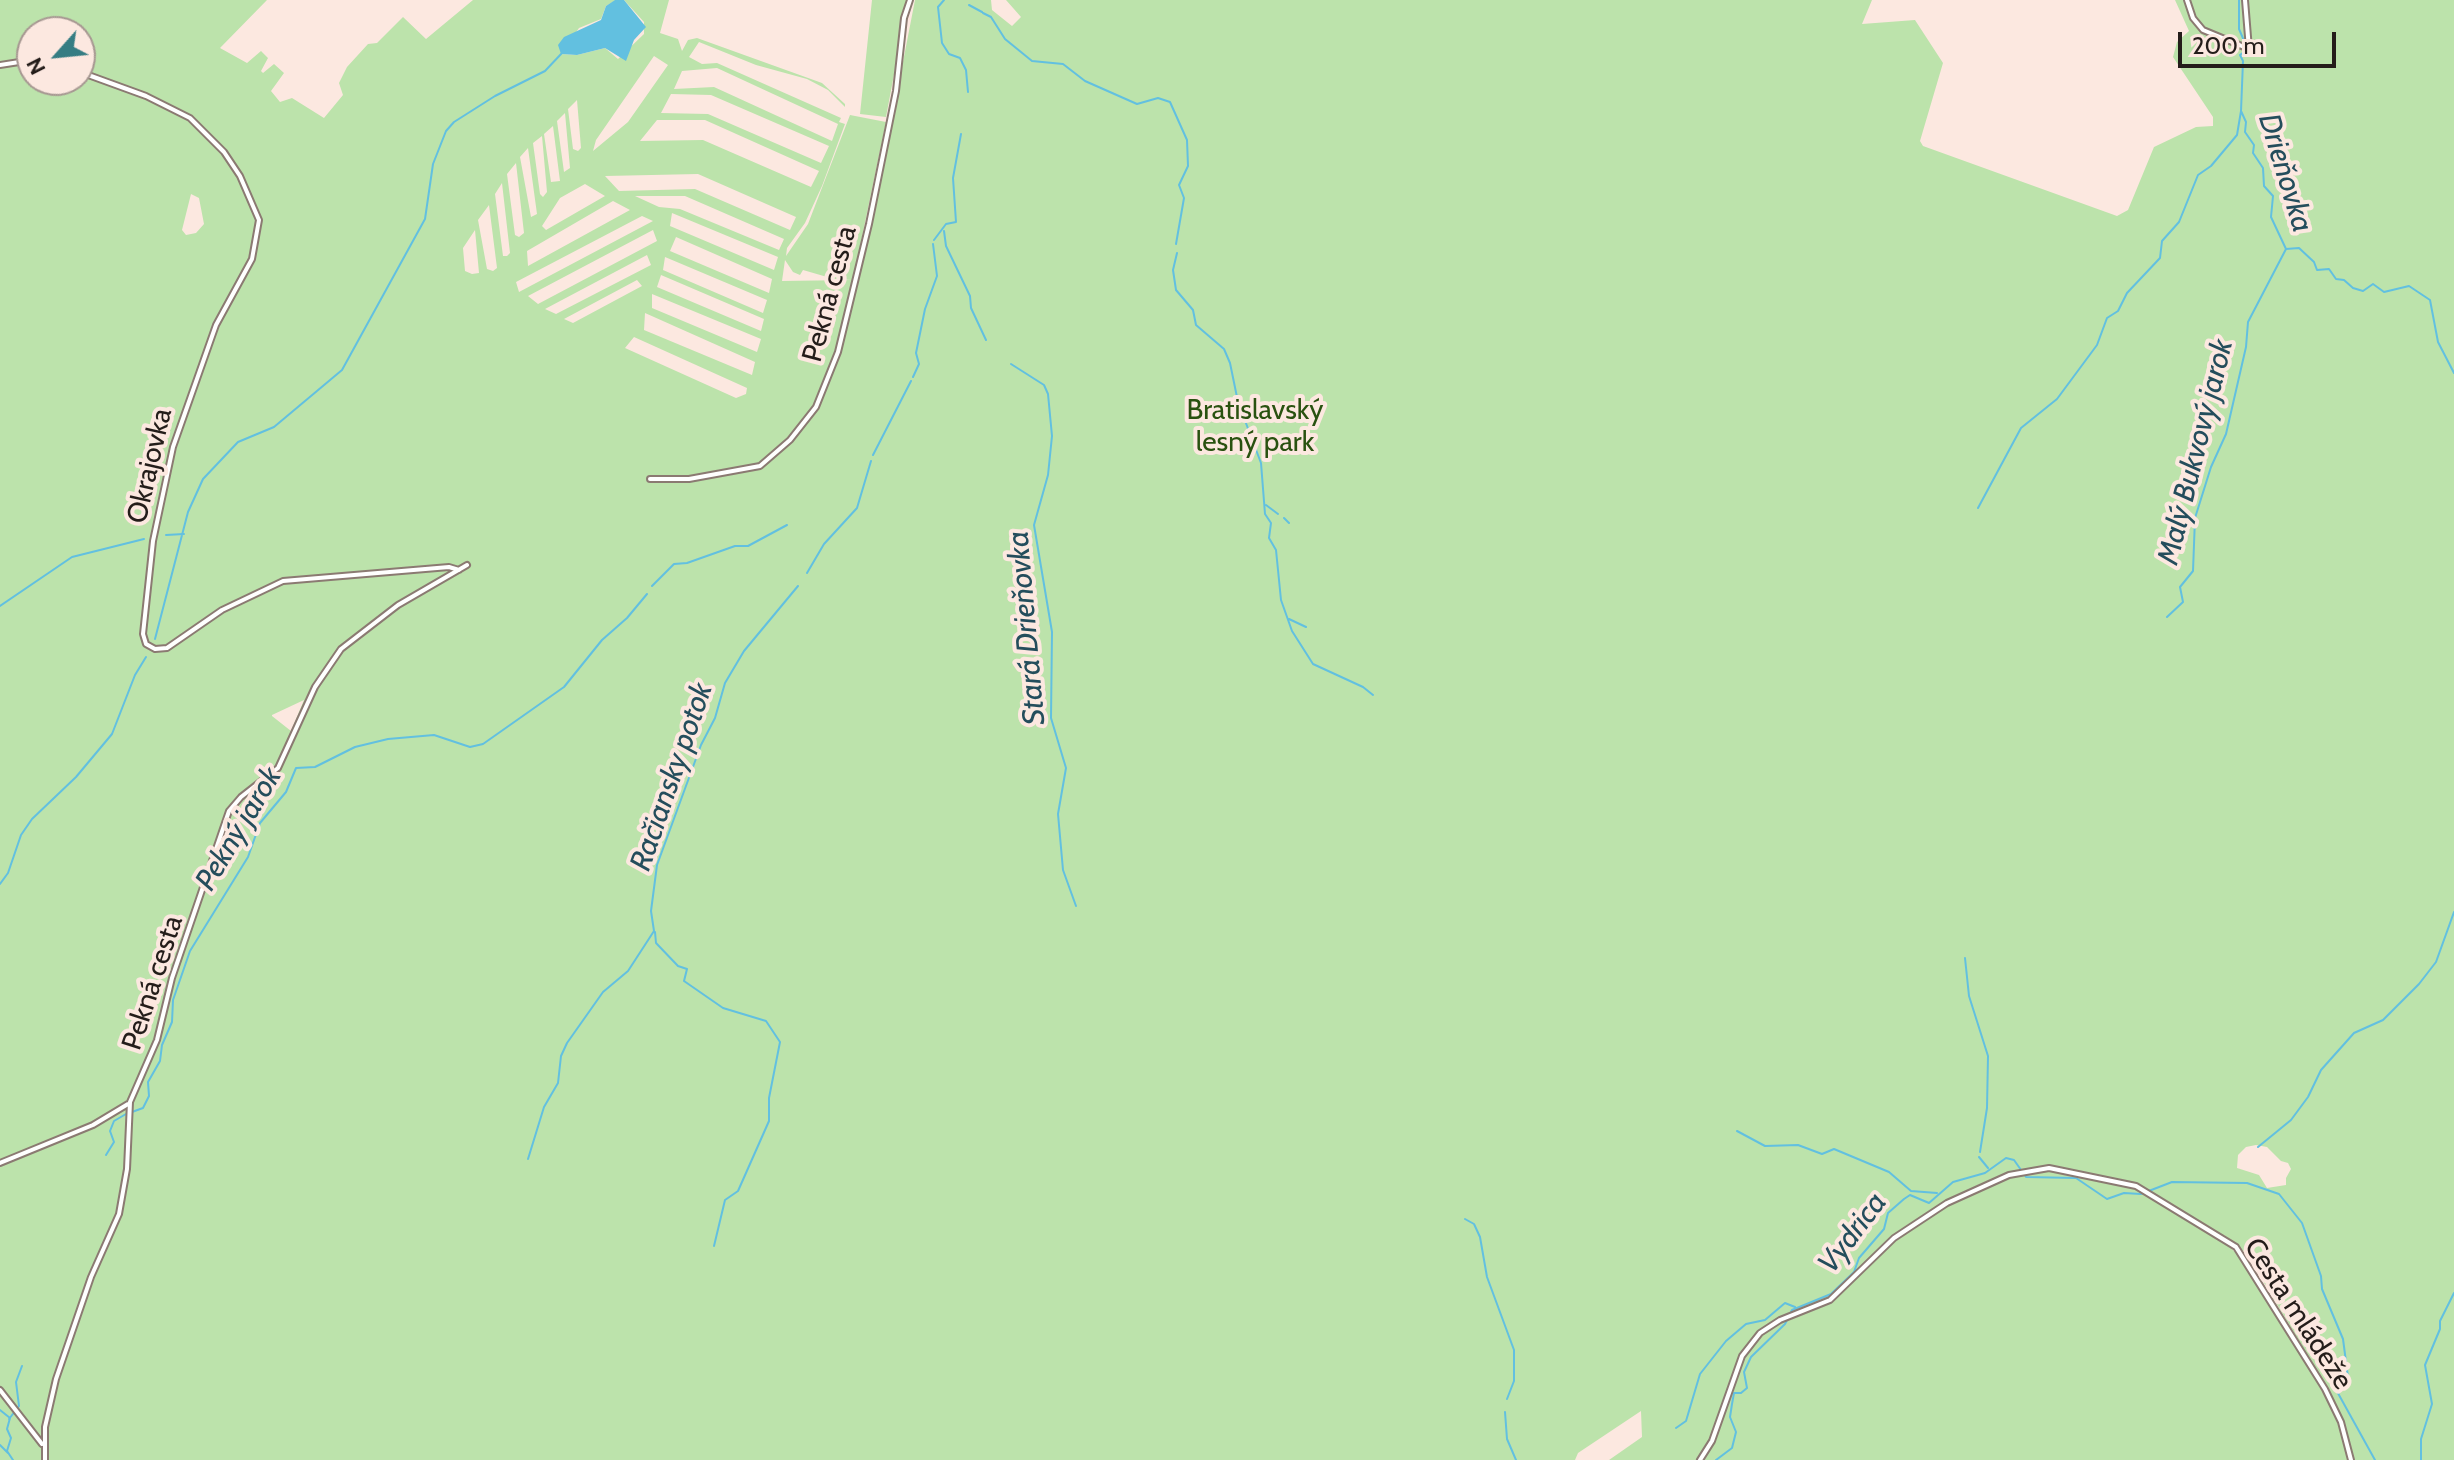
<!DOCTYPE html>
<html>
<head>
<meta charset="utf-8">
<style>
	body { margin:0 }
	#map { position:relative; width:2454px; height:1460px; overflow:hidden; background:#fce8e0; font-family:Cabin,sans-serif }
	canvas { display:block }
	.north { position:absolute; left:16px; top:16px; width:80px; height:80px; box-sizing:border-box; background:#fce8e0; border:2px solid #a69791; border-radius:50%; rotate:243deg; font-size:22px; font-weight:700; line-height:32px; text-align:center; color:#241d1a }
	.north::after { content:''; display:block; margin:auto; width:28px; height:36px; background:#357d83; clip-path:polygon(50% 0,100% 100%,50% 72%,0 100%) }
	.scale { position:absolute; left:2178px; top:32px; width:158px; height:36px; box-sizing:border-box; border:4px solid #241d1a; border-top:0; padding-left:10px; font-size:24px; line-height:28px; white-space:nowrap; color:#241d1a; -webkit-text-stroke:6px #fce8e0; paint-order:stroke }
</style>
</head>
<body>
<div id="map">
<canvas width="2454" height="1460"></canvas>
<div class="north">N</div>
<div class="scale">200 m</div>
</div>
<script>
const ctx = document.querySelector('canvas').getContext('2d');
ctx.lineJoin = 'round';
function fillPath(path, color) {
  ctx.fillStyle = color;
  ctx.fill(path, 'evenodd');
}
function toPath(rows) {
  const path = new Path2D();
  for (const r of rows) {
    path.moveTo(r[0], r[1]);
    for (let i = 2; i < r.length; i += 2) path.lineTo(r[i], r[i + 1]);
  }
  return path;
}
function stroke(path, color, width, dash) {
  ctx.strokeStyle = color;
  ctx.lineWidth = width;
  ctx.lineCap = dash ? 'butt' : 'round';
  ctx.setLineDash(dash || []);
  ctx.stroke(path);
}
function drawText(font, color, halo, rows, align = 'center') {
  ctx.font = font + ' Cabin,sans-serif';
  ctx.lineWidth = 8;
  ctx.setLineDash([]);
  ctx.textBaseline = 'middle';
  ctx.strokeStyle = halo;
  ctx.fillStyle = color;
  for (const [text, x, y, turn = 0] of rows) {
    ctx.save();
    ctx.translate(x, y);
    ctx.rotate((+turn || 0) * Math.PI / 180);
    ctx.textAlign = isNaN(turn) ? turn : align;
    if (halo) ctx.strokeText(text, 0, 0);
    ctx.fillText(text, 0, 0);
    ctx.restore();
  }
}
fillPath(toPath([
	[0,0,267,0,220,48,247,63,261,51,268,58,261,71,263,73,274,64,284,73,271,91,280,102,292,98,324,118,343,95,339,83,347,67,368,44,377,43,403,17,426,39,473,0,616,0,606,6,601,19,579,28,561,54,577,55,605,48,618,59,644,34,644,22,624,0,669,0,660,33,678,39,682,51,688,40,697,38,822,83,845,104,845,107,828,90,807,79,756,65,699,42,689,57,702,64,717,63,841,118,839,122,845,124,822,186,805,223,787,248,786,256,808,224,850,115,886,122,853,280,859,275,870,232,915,0,991,0,992,10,1012,26,1021,17,1006,0,1872,0,1862,24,1915,20,1943,63,1920,141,1923,146,2117,216,2128,210,2154,147,2196,127,2213,126,2213,117,2173,57,2177,42,2189,31,2175,0,2187,0,2193,17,2197,20,2190,0,2454,0,2454,1460,1609,1460,1642,1437,1641,1411,1578,1453,1575,1460,0,1460],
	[32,32,80,32,80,80,32,80],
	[654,56,668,65,628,122,593,151,596,140],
	[717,68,838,124,832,141,714,87,674,89,682,71],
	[671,94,711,95,829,146,821,163,708,114,661,113],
	[577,100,581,148,578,151,573,149,568,109],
	[565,113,570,168,564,172,557,121],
	[657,120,705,120,819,171,811,187,703,140,640,141],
	[553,126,560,181,551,182,544,134],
	[542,136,547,192,543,197,540,194,533,143],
	[528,148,537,214,531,217,520,157],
	[516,163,524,233,519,237,515,235,507,174],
	[698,174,796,217,790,230,695,189,619,191,605,176],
	[502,183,510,253,507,256,503,256,495,194],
	[585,184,605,196,546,230,542,226,560,198],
	[191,194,199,198,204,224,196,233,186,235,182,230],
	[635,196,685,196,784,239,779,250,680,209,659,207],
	[613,201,630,210,528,266,527,251],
	[489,205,497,268,493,271,487,269,478,220],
	[672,213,778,257,774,270,670,226],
	[642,216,653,221,519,292,516,282],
	[475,230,479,273,472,274,465,271,463,248],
	[653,230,657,241,538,304,528,296],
	[676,237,772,279,769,293,670,251],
	[647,255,651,265,556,314,545,309],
	[665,257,767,300,763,313,663,270],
	[785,260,793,272,800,275,803,270,834,279,852,280,782,281],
	[661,275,764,319,761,331,657,287],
	[637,280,642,286,573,323,564,319],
	[652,294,761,339,757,352,652,308],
	[645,313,755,362,752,375,644,330],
	[634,337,747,388,746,394,736,398,625,348],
	[304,700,291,731,272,716,272,715],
	[2256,1145,2267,1147,2281,1161,2288,1163,2291,1169,2286,1178,2286,1185,2267,1188,2259,1175,2237,1168,2238,1155,2246,1147],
	[2224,1235,2246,1253,2327,1387,2322,1390,2241,1257,2221,1240],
	[872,0,908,0,886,117,860,114]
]), '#bce3ab');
fillPath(toPath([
	[615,0,624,0,646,27,634,40,626,61,605,48,577,55,561,54,558,45,564,37,601,20,606,6]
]), '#62c0e0');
stroke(toPath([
	[944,0,938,7,942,43,949,54,960,58,966,70,968,92],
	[2239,0,2239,29,2245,43],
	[969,5,982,12],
	[983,13,991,17,1005,39,1032,61,1063,64,1085,81,1137,104,1158,98,1170,102,1187,140,1188,166,1179,185,1184,198,1176,244],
	[2244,52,2240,55,2243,61,2241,111,2246,122,2245,132,2254,145,2253,153,2263,168,2264,186,2273,196,2271,217,2286,249,2299,248,2314,262,2317,270,2329,269,2336,279,2344,280,2353,288,2363,291,2373,284,2384,292,2409,286,2430,300,2438,342,2454,373],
	[944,231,946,246,970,296,971,308,986,340],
	[934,240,946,224,956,222,953,178,961,134],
	[1177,253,1173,270,1176,290,1193,310,1196,325,1224,349,1230,363,1238,402,1261,463,1265,514,1271,523,1269,538,1276,550,1281,600,1292,631,1313,664,1363,687,1373,695],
	[1011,364,1044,385,1048,394,1052,436,1048,475,1034,525,1052,632,1051,718,1066,768,1058,814,1063,870,1076,906],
	[913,377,919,364,916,353,925,309,937,276,933,244],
	[873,455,911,381],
	[1266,505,1278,514],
	[1978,508,2021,428,2057,399,2097,345,2107,318,2118,311,2127,293,2160,258,2162,241,2179,222,2198,175,2211,166,2237,135,2241,111],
	[1284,518,1289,523],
	[166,535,184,534],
	[807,573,824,544,857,508,871,461],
	[652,586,674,564,687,563,735,546,748,546,787,525],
	[0,606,72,557,144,539],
	[2167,617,2183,602,2180,587,2193,571,2195,518,2211,467,2226,434,2246,347,2248,322,2286,249],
	[1289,619,1306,627],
	[155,639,188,512,203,479,238,442,274,427,342,370,425,219,433,164,446,131,454,122,495,96,545,71,562,53],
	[0,884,8,873,21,835,32,819,76,777,112,734,135,675,146,657],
	[655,932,656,943,678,966,687,969,684,981,723,1008,766,1021,780,1042,769,1098,769,1121,738,1191,725,1200,714,1246],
	[1965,958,1969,996,1988,1056,1987,1108,1980,1152],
	[132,1112,143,1108,149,1096,148,1082,160,1061,162,1045,172,1022,173,1000,190,951,248,857,260,823,286,792,296,768,315,767,355,747,388,739,434,735,470,747,483,744,564,687,602,640,627,618,647,594],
	[1737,1131,1765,1146,1798,1145,1822,1154,1834,1149,1889,1172,1911,1191,1937,1193],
	[2258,1147,2291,1120,2308,1097,2321,1070,2354,1033,2383,1020,2419,984,2436,962,2454,912],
	[106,1155,114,1142,110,1131,114,1121,126,1114],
	[1979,1157,1988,1168],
	[528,1159,544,1107,558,1083,561,1056,567,1043,603,992,628,971,654,931,651,911,657,865,701,745,715,718,725,683,744,651,798,586],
	[1465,1219,1474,1224,1480,1237,1487,1277,1514,1350,1514,1381,1507,1399],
	[0,1410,10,1418,7,1429,11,1438,7,1451,13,1460],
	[1505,1412,1507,1439,1516,1460],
	[9,1419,19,1406,16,1382,22,1366],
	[1676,1428,1686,1421,1700,1374,1726,1341,1746,1324,1765,1320,1785,1303,1795,1307],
	[0,1445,8,1453],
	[1716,1460,1732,1448,1736,1432,1730,1417,1732,1404,1734,1393,1741,1393,1747,1388,1744,1372,1751,1357,1785,1324,1792,1310,1831,1294,1854,1272,1859,1258,1884,1229,1888,1213,1904,1199,1910,1195,1929,1203,1953,1182,1985,1173,2006,1158,2014,1160,2026,1177,2076,1178,2107,1199,2124,1193,2141,1194,2172,1182,2247,1183,2279,1194,2302,1223,2321,1276,2322,1289,2343,1339,2348,1377,2345,1381,2338,1378,2334,1386,2375,1460],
	[2421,1460,2421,1439,2432,1404,2425,1365,2440,1329,2440,1321,2454,1293]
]), '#62c0e0', 2);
const street = toPath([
	[2187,0,2193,18,2203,30,2249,49,2245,0],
	[0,65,32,60],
	[80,72,146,96,190,118,224,152,240,176,259,220,252,259,216,325,173,447,153,541,143,634,146,644,155,649,167,648,222,610,283,581,449,567,459,570],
	[650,479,689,479,760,466,790,440,816,407,838,352,869,224,896,91,904,18,910,0],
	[0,1163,93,1125,128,1104],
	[0,1390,42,1444],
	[45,1460,45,1427,56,1379,91,1277,119,1214,127,1169,130,1102,157,1040,172,978,229,811,241,797,278,768,315,687,341,649,398,605,467,565],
	[1700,1460,1712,1441,1742,1356,1760,1333,1780,1320,1830,1300,1894,1238,1947,1203,2009,1175,2049,1168,2136,1186,2236,1247,2325,1389,2341,1422,2351,1460]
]);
stroke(street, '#8b7a72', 8);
stroke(street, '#fff', 4);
drawText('28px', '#241d1a', '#fce8e0', [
	["Pekná cesta",830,294,-75],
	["Okrajovka",150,466,-77],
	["Pekná cesta",153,983,-72],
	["Cesta mládeže",2298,1314,57]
]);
drawText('28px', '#295210', '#fce8e0', [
	["Bratislavský",1255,411],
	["lesný park",1255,443]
]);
drawText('italic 30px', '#244d5c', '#fce8e0', [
	["Drieňovka",2285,173,73],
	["Malý Bukvový jarok",2196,452,-76],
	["Stará Drieňovka",1027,628,-95],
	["Račiansky potok",672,777,-71],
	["Pekný jarok",239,829,-59],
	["Vydrica",1853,1233,-53]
]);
</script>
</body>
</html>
